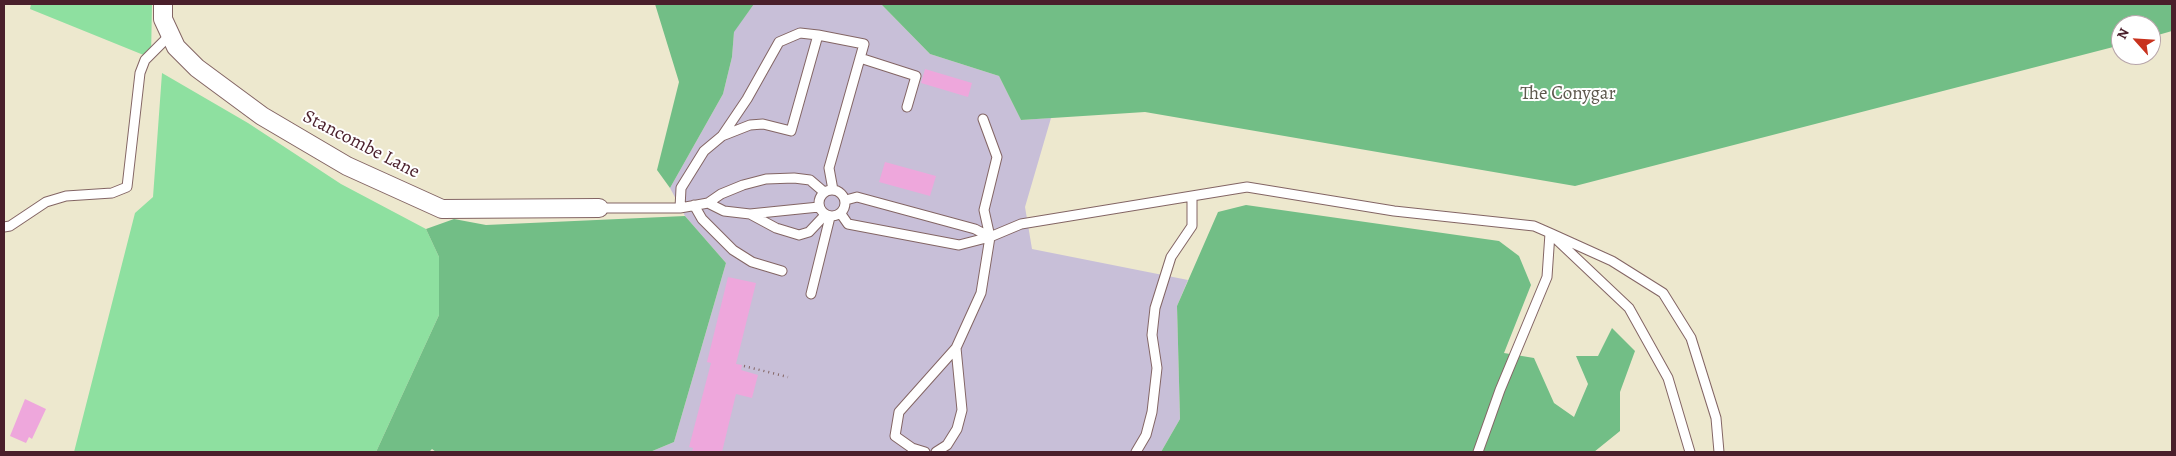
<!DOCTYPE html>
<html>
<head>
<meta charset="utf-8">
<style>
	body { margin:0 }
	#map { position:relative; width:2176px; height:456px; overflow:hidden; background:#ede8ce; font-family:Alegreya,serif }
	canvas { display:block }
	.frame { position:absolute; inset:0; border:5px solid #4a1f2b; pointer-events:none }
	.north { position:absolute; left:2111px; top:15px; width:50px; height:50px; box-sizing:border-box; background:#fff; border:1px solid #b7a5aa; border-radius:50%; rotate:296deg; font-size:14px; font-weight:700; line-height:20px; text-align:center; color:#4a1f2b }
	.north::after { content:''; display:block; margin:auto; width:18px; height:22px; background:#c8321e; clip-path:polygon(50% 0,100% 100%,50% 72%,0 100%) }
</style>
</head>
<body>
<div id="map">
<canvas width="2176" height="456"></canvas>
<div class="frame"></div>
<div class="north">N</div>
</div>
<script>
const ctx = document.querySelector('canvas').getContext('2d');
ctx.lineJoin = 'round';
function fillPath(path, color) {
  ctx.fillStyle = color;
  ctx.fill(path, 'evenodd');
}
function toPath(rows) {
  const path = new Path2D();
  for (const r of rows) {
    if (r.length === 3) {
      path.moveTo(r[0] + r[2], r[1]);
      path.arc(r[0], r[1], r[2], 0, 2 * Math.PI);
      continue;
    }
    path.moveTo(r[0], r[1]);
    for (let i = 2; i < r.length; i += 2) path.lineTo(r[i], r[i + 1]);
  }
  return path;
}
function stroke(path, color, width, dash) {
  ctx.strokeStyle = color;
  ctx.lineWidth = width;
  ctx.lineCap = dash ? 'butt' : 'round';
  ctx.setLineDash(dash || []);
  ctx.stroke(path);
}
function drawText(font, color, halo, rows, align = 'center') {
  ctx.font = font + ' Alegreya,serif';
  ctx.lineWidth = 4;
  ctx.setLineDash([]);
  ctx.textBaseline = 'middle';
  ctx.strokeStyle = halo;
  ctx.fillStyle = color;
  for (const [text, x, y, turn = 0] of rows) {
    ctx.save();
    ctx.translate(x, y);
    ctx.rotate((+turn || 0) * Math.PI / 180);
    ctx.textAlign = isNaN(turn) ? turn : align;
    if (halo) ctx.strokeText(text, 0, 0);
    ctx.fillText(text, 0, 0);
    ctx.restore();
  }
}
fillPath(toPath([
	[754,4,881,4,930,54,999,76,1021,120,1051,118,1025,207,1032,249,1188,280,1177,306,1180,419,1161,452,650,452,674,442,726,263,685,216,670,188,723,94,732,57,734,31]
]), '#c8bfd8');
fillPath(toPath([
	[31,4,152,4,151,58,30,9],
	[162,73,248,123,341,184,426,229,439,257,439,315,376,452,74,452,135,213,153,197]
]), '#8ee0a0');
fillPath(toPath([
	[655,4,754,4,734,32,732,57,723,94,670,188,657,170,679,82],
	[881,4,2172,4,2172,31,2151,37,2151,25,2121,25,2121,45,1575,186,1145,112,1021,120,999,76,930,54],
	[1246,205,1499,241,1519,256,1531,285,1504,353,1534,358,1554,403,1574,417,1588,384,1576,356,1598,356,1612,328,1635,351,1620,392,1620,431,1594,452,1161,452,1180,419,1177,306,1218,212],
	[685,216,726,263,674,442,650,452,436,452,432,449,429,452,376,452,439,315,439,257,426,229,454,219,486,225]
]), '#72be86');
fillPath(toPath([
	[925,69,972,83,968,97,921,83],
	[885,162,936,176,930,196,879,182],
	[728,277,756,283,736,364,742,365,741,370,758,375,752,398,736,394,722,452,692,452,693,448,689,447,711,363,707,362],
	[25,399,46,409,32,439,29,437,26,443,10,436]
]), '#eea7dc');
const lane = toPath([
	[860,58,916,76,907,107],
	[722,136,750,125,763,124,791,131,818,35,864,44,829,168,833,190],
	[832,203,13],
	[846,200,857,197,975,229,990,237],
	[708,203,724,211,750,214,819,207],
	[694,205,702,219,733,250,752,262,782,271],
	[599,208,680,208,708,203,721,194,743,185,766,179,794,178,810,180,824,192],
	[680,208,681,188,704,151,722,136,747,99,779,42,800,33,818,35],
	[750,214,776,228,799,235,809,232,825,215],
	[841,214,848,224,959,245,990,237,1021,224,1247,187,1394,211,1534,226,1550,233,1547,277,1500,390,1478,452],
	[4,227,10,226,46,202,66,196,112,193,127,187,140,73,145,60,170,35],
	[1550,233,1612,261,1663,293,1691,338,1716,418,1719,452],
	[1555,238,1629,308,1668,378,1690,452],
	[811,294,830,217],
	[925,452,912,448,895,436,899,412,956,348,981,293,990,237,984,210,997,157,983,119],
	[936,452,947,445,957,429,962,410,956,348],
	[1136,452,1146,435,1152,412,1157,368,1152,335,1155,308,1171,257,1192,226,1192,196]
]);
const street = toPath([
	[163,4,163,19,176,47,197,68,262,116,347,166,442,209,599,208]
]);
stroke(lane, '#836564', 11);
stroke(street, '#836564', 20);
stroke(toPath([
	[744,366,788,377]
]), '#836564', 2.5, [1, 4]);
stroke(lane, '#fff', 9);
stroke(street, '#fff', 18);
drawText('19px', '#5e594e', '#fff', [
	["The Conygar",1568,94]
]);
drawText('19px', '#4a1f2b', '#fff', [
	["Stancombe Lane",361,145,27]
]);
</script>
</body>
</html>
